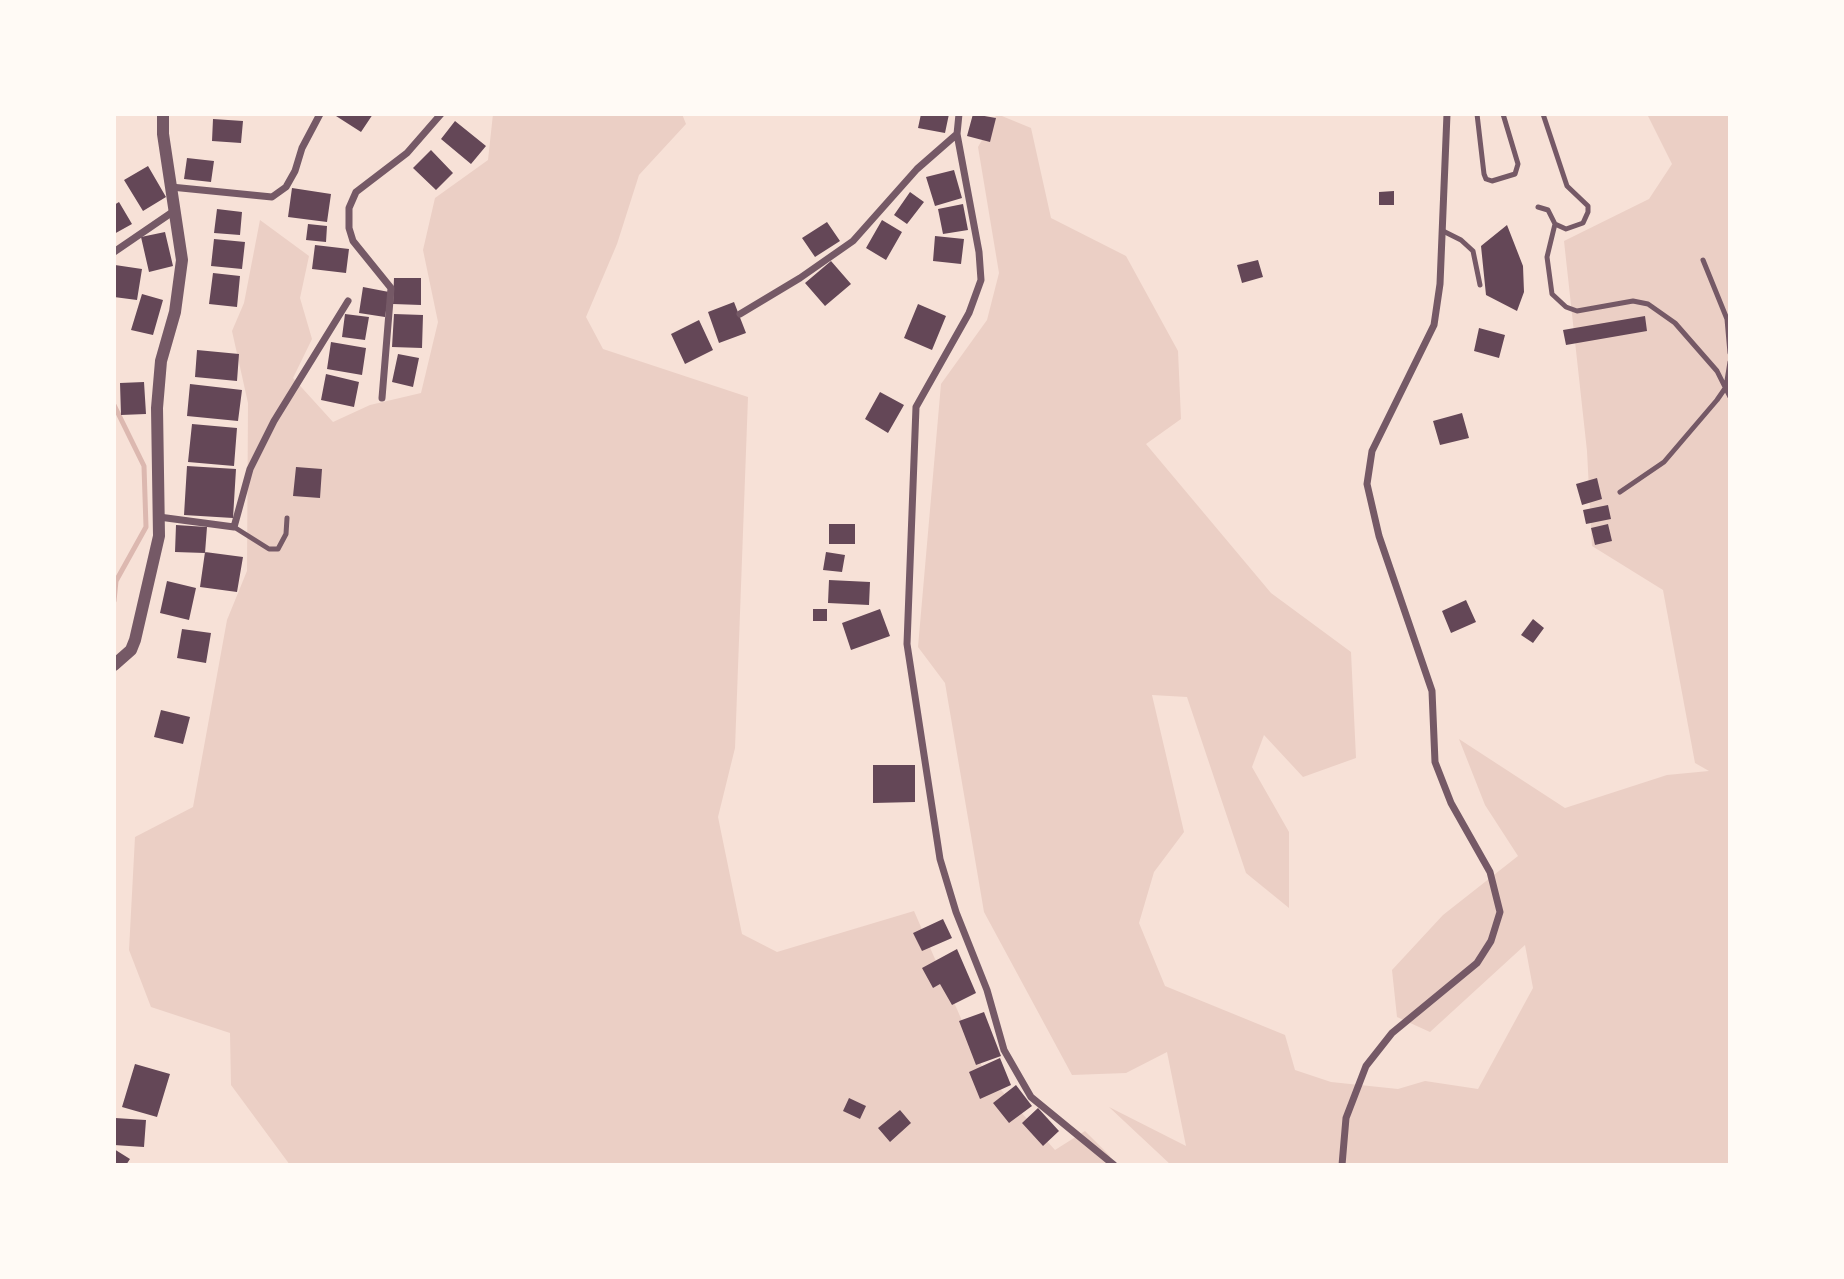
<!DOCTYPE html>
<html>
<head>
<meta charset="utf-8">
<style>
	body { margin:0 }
	#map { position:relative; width:1844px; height:1279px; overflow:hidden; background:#f7e1d7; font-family:Signika,sans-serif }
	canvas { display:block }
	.frame { position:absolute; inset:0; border:116px solid #fffaf5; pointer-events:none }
</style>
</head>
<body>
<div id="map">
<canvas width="1844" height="1279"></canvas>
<div class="frame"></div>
</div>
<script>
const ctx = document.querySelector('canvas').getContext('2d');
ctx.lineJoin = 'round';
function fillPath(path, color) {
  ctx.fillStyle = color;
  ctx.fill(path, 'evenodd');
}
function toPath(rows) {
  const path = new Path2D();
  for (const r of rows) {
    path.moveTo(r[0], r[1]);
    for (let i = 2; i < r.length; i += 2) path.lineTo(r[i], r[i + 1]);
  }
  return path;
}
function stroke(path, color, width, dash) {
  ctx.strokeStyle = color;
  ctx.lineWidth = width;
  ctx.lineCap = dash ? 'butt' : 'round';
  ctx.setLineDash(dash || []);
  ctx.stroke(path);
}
fillPath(toPath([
	[493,114,682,114,686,124,639,175,617,244,586,317,603,349,748,397,735,748,718,817,742,934,777,952,914,911,984,1071,1055,1150,1085,1131,1110,1156,1108,1165,290,1165,231,1085,230,1033,151,1007,129,950,135,837,193,807,227,620,247,571,248,403,232,331,244,303,260,220,309,256,300,298,312,339,293,378,333,422,370,405,421,393,438,322,423,250,435,198,488,160],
	[997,114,1031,128,1051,218,1126,256,1178,351,1181,419,1146,444,1271,593,1351,652,1356,758,1303,777,1264,735,1252,767,1289,832,1289,908,1246,873,1187,697,1152,695,1184,832,1154,872,1139,923,1165,986,1285,1035,1295,1070,1331,1082,1398,1089,1425,1081,1478,1089,1533,988,1525,945,1430,1032,1397,1017,1392,970,1443,915,1518,856,1485,805,1459,739,1565,808,1667,775,1709,771,1695,763,1663,590,1592,546,1587,451,1564,241,1649,199,1672,164,1647,114,1730,114,1730,1165,1171,1165,1109,1107,1186,1146,1167,1052,1126,1073,1072,1075,984,912,945,683,918,647,941,384,987,320,999,273,978,147]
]), '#ebcfc5');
stroke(toPath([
	[114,405,144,466,146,527,116,581,114,601]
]), '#dcb8b0', 5);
fillPath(toPath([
	[337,114,373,114,361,132,336,116],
	[921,114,949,114,945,133,918,128],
	[973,114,996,118,990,142,967,136],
	[213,119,243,121,241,143,212,141],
	[455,121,486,146,471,164,441,139],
	[431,150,453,173,436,190,413,168],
	[187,158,214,161,211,182,184,179],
	[148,166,166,197,143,211,124,180],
	[954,170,962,198,935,206,926,177],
	[292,188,331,194,327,222,288,217],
	[1394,191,1394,205,1379,205,1379,192],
	[910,192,924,202,907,224,894,215],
	[119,202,132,224,114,234,114,205],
	[963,204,968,230,943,234,938,209],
	[217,209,242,212,240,235,214,233],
	[882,220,902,232,886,260,866,248],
	[827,222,840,241,815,257,802,238],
	[308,224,327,226,326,242,306,240],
	[1507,225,1523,266,1524,292,1517,311,1486,295,1481,246],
	[165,232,173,266,149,272,141,237],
	[935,236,964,239,961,264,933,261],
	[214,239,245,242,242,269,211,266],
	[315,245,349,249,346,273,312,269],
	[1258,260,1263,277,1242,283,1237,265],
	[831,261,851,284,825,306,805,283],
	[115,265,142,269,137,300,114,297],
	[213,273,240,276,237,307,209,304],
	[394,278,421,278,421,305,393,304],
	[363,287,389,292,385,317,359,313],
	[142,294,163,300,153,335,131,330],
	[734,302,746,333,719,343,708,312],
	[918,304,946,316,932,350,904,338],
	[345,314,369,317,365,340,342,337],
	[394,314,423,315,422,348,392,347],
	[1645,316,1647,331,1566,345,1563,330],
	[699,320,713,350,685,364,671,334],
	[1479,328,1505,335,1499,358,1474,351],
	[331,342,366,348,362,375,327,369],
	[197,350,239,354,237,381,195,377],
	[398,354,419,358,413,387,392,382],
	[326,374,359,382,354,407,321,400],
	[144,382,146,414,121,415,120,383],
	[190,384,242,390,238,421,187,416],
	[880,392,904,405,888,433,865,419],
	[1462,413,1469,438,1440,445,1433,421],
	[192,424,237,428,234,466,188,462],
	[187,466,236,469,233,518,184,515],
	[296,467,322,469,320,498,293,496],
	[1597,478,1602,499,1582,505,1576,484],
	[1608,505,1611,519,1586,524,1583,510],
	[829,524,855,524,855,544,829,544],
	[1608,524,1612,541,1595,545,1591,528],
	[176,525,207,527,205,553,175,552],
	[205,552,243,557,237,592,200,587],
	[826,552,845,555,842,572,823,570],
	[829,580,870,582,869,605,828,603],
	[167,581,196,588,189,620,160,613],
	[1466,600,1476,622,1451,633,1442,611],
	[813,609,827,609,827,621,813,621],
	[880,609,890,636,851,650,842,623],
	[1533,619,1544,628,1533,643,1521,635],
	[182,629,211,633,206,663,177,658],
	[161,710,190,717,183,744,154,737],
	[873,765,915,765,915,802,873,803],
	[943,919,952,938,922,951,913,933],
	[957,949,976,993,952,1005,940,984,933,988,922,968],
	[984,1012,1001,1056,976,1065,959,1021],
	[1000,1058,1011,1085,980,1099,969,1072],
	[135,1064,170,1074,157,1117,122,1107],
	[1016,1085,1032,1106,1009,1123,993,1103],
	[849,1098,866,1106,860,1119,843,1111],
	[1038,1108,1059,1131,1043,1146,1022,1123],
	[900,1110,911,1123,890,1142,878,1128],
	[115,1118,146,1120,144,1147,114,1145],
	[114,1149,130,1159,126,1165,114,1165]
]), '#644757');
stroke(toPath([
	[1477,114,1484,174,1486,179,1492,181,1515,174,1518,164,1503,114],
	[1538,207,1548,210,1555,224,1566,229,1583,223,1588,212,1588,206,1567,186,1543,114],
	[1555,224,1547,257,1552,294,1566,307,1577,311,1633,301,1648,304,1675,323,1717,371,1730,397],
	[1443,231,1461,240,1473,251,1480,285],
	[1703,260,1727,319,1730,353],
	[1620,492,1664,462,1717,400,1726,387,1730,362],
	[234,527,269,549,278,549,286,534,287,518]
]), '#755966', 5);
stroke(toPath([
	[959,114,957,134,979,252,981,280,969,313,916,407,907,644,940,859,956,912,987,990,1004,1050,1031,1097,1114,1165],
	[171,187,272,197,286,187,295,171,302,148,320,114],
	[114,252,174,211],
	[740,314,800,278,853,241,917,169,957,134],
	[382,398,391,288,353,241,349,228,349,208,356,192,407,153,441,114],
	[159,517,234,527,250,469,274,421,348,301],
	[1342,1165,1346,1118,1366,1066,1392,1033,1477,963,1491,941,1500,912,1490,872,1451,803,1435,762,1432,691,1379,536,1367,484,1372,451,1434,325,1440,284,1447,114]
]), '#755966', 7);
stroke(toPath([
	[114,665,131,650,135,640,159,536,157,408,161,361,175,312,182,260,163,134,163,114]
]), '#755966', 12);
</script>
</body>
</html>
